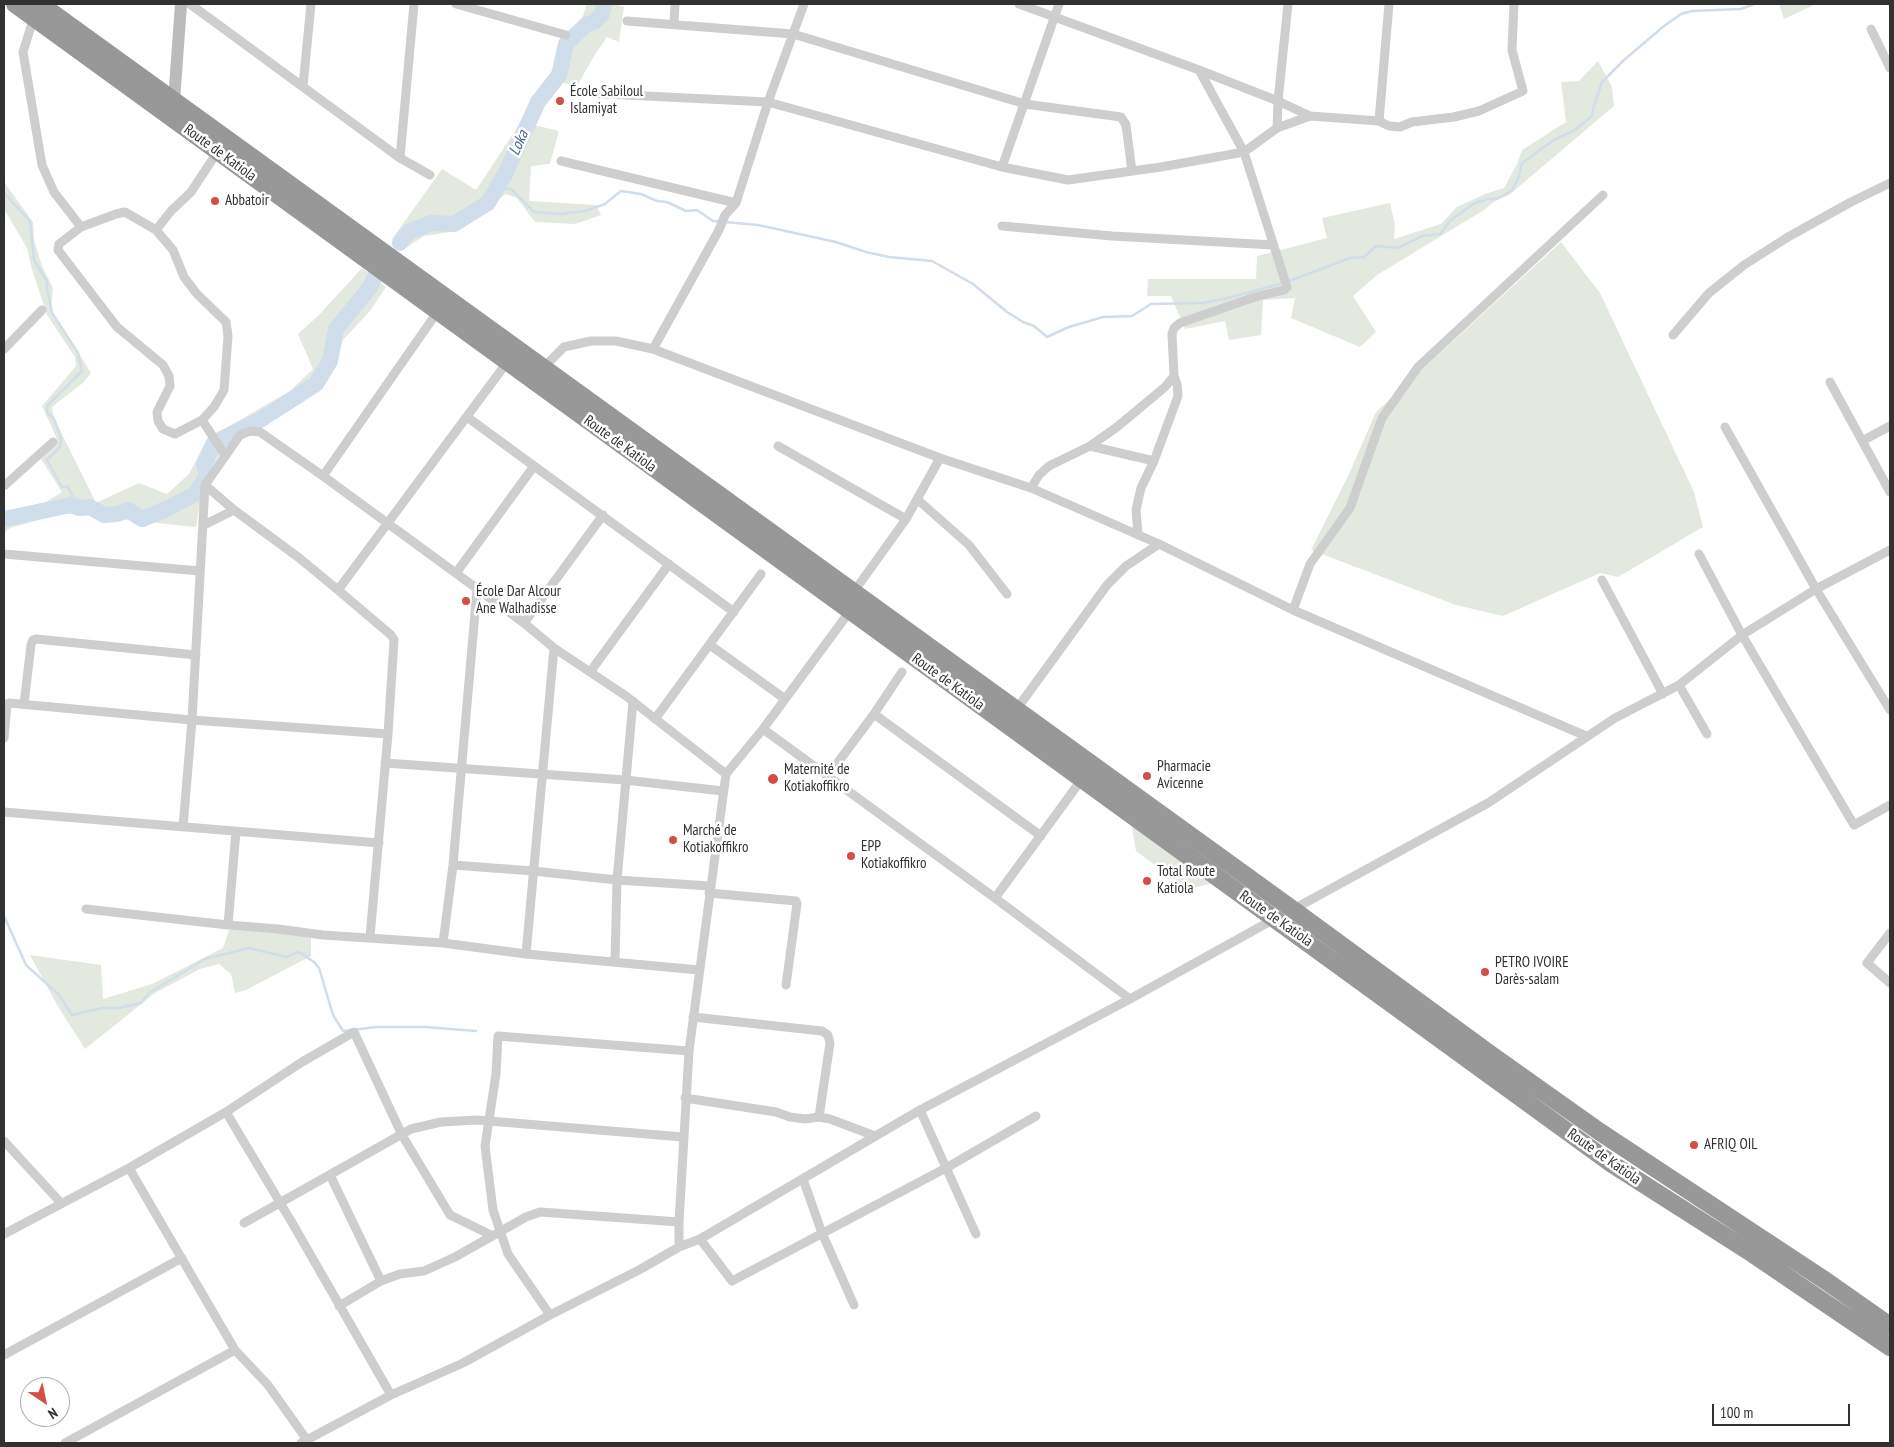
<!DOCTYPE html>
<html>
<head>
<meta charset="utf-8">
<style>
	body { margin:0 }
	#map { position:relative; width:1894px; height:1447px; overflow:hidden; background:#fff; font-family:"PT Sans Narrow",sans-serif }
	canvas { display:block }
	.frame { position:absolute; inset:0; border:5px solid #313131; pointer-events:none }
	.north { position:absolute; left:20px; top:1377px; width:50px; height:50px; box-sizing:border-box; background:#fff; border:1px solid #adadad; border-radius:50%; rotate:146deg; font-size:14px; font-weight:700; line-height:20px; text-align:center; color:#313131 }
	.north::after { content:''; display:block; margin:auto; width:18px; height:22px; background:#d34d49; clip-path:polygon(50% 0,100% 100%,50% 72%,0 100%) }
	.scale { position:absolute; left:1712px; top:1404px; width:138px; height:22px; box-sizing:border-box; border:2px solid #313131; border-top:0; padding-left:6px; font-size:15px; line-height:18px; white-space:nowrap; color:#313131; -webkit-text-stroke:4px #fff; paint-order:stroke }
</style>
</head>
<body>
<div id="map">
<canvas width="1894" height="1447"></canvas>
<div class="frame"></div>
<div class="north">N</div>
<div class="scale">100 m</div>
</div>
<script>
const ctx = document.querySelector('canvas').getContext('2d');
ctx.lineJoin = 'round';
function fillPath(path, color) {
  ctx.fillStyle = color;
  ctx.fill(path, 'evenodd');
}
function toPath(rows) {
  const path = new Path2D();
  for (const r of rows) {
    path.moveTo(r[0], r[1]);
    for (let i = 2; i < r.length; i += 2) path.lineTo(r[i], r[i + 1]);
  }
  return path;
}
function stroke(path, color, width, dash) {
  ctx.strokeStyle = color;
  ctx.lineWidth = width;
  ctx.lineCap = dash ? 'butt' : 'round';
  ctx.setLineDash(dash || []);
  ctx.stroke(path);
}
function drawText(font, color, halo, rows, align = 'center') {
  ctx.font = font + ' "PT Sans Narrow",sans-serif';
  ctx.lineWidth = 5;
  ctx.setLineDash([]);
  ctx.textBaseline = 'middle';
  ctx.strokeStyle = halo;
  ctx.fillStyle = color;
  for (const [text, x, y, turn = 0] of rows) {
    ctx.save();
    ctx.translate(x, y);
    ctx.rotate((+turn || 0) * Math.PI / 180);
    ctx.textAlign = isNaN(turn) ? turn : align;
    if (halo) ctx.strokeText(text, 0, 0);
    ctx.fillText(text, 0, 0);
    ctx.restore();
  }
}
fillPath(toPath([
	[587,4,613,4,624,7,619,42,607,37,594,56,577,86,559,82,543,104,534,125,559,131,550,164,531,166,529,201,596,205,601,215,575,224,535,222,517,198,506,194,451,232,424,236,404,249,392,239,442,169,476,190,554,72,576,35],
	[1779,4,1816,4,1784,19],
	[1598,61,1612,87,1614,106,1509,195,1495,201,1484,210,1377,275,1353,296,1376,332,1360,347,1291,318,1295,298,1263,300,1261,335,1229,340,1225,321,1185,329,1171,296,1147,296,1148,279,1256,279,1257,256,1327,238,1322,218,1390,203,1395,225,1394,239,1441,224,1457,207,1485,194,1504,188,1517,164,1522,150,1566,122,1561,82,1579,81],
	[4,182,33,222,34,240,42,266,53,288,51,309,91,373,84,382,52,407,54,418,96,503,139,483,167,494,189,474,207,439,290,391,313,369,298,334,319,315,362,268,386,287,370,311,343,340,333,366,303,401,233,437,204,479,196,527,63,513,10,528,4,533,4,512,46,502,62,492,41,459,57,439,42,406,76,366,75,357,47,315,31,266,27,248,4,209],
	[1561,242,1600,293,1694,492,1703,527,1618,577,1600,573,1503,616,1456,605,1311,550,1348,476,1376,412],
	[1131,822,1215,883,1187,889,1136,851],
	[229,930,276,931,311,938,311,956,246,990,235,993,231,974,219,964,200,969,155,993,85,1049,57,1005,30,955,101,965,103,999,152,984,223,948]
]), '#e3e9df');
stroke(toPath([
	[496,189,511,189,534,212,560,214,585,211,605,204,621,191,641,194,657,201,667,202,686,211,697,210,713,221,758,225,836,242,866,252,889,257,932,261,973,284,1007,312,1023,322,1034,326,1047,337,1069,327,1103,317,1132,316,1151,304,1203,303,1228,298,1283,283],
	[4,193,30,221,34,260,47,281,47,288,52,313,78,353,82,371,47,406,47,412,54,419,61,438,60,447,47,460,62,487,68,487,72,495,71,505],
	[1289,281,1350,258,1364,257,1376,246,1398,248,1422,236,1440,234,1451,220,1473,204,1487,199,1497,199,1512,190,1518,179,1522,163,1554,140,1575,130,1592,116,1593,109,1602,82,1624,60,1664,26,1681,14,1692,11,1741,9,1754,4],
	[4,916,26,965,59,995,72,1015,102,1008,119,1008,141,1003,149,993,205,959,249,948,286,957,299,952,314,962,319,968,333,1015,343,1031,377,1027,425,1027,476,1031]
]), '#d0ddea', 2.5);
stroke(toPath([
	[400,243,409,232,431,223,454,224,488,203,505,174,538,102,559,75,566,44,586,25,594,22,602,14,604,4],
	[4,519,71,505,79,508,90,507,104,515,117,514,128,510,142,519,166,509,195,494,207,476,204,465,214,443,260,420,316,384,330,361,336,329,371,286,375,276]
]), '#d0ddea', 16);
stroke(toPath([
	[190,4,400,158,430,175],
	[456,4,566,35],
	[1019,4,1199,70,1278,101,1310,116],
	[34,17,23,52,42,165,54,192,81,227,116,214,125,212,156,230,173,250,184,277,197,294,226,322,228,336,224,390,214,407,202,420],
	[627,21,793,34,1025,104,1121,117,1126,125,1132,171],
	[674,24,675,4],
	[1871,29,1890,68],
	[303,86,311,4],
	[585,93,768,102,1002,167,1068,180,1161,167,1244,152,1277,128,1310,116,1379,121,1389,126,1400,127,1412,122,1454,117,1479,111,1523,91,1512,50,1514,4],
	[1379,121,1389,4],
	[1277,128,1278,101,1288,4],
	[400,158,414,4],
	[561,161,736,203],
	[1002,167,1059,4],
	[1002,226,1112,236,1273,245],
	[81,227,59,244,58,250,117,327,163,365,169,376,170,386,157,412,158,421,163,429,175,434,202,420,225,455],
	[156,230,171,211,191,192,218,151],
	[1673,335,1709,293,1744,265,1788,237,1851,202,1890,183],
	[4,349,42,310],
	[653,349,719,230,725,215,736,203,768,102,804,4],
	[543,368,564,347,591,341,616,341,653,349,940,458,1031,488,1159,544,1293,610,1586,736],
	[1830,382,1890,492],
	[467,417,734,612],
	[1725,427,1816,589,1890,710],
	[1862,441,1890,426],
	[778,446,906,519],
	[1090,446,1154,461],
	[323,476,438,311],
	[205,485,234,510,298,557,338,590,391,635,394,640,388,734,370,937],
	[4,486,53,442],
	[1031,488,1039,475,1049,466,1090,446,1117,427,1165,387,1174,376,1172,334,1174,328,1180,323,1255,297,1284,290,1287,287,1244,152,1199,70],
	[917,499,969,545,1007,594],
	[204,525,234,510],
	[1138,535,1136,510,1141,488,1154,461,1178,396,1177,384,1174,376],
	[4,554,200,571],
	[1699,554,1742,635,1854,825,1890,805],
	[456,573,534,466],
	[1602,580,1663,694],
	[338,590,508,361],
	[853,593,906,519,940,458],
	[1293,610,1310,564,1350,508,1382,418,1418,367,1603,195],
	[524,623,603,515],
	[710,645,785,699],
	[590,672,669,564],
	[1679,685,1707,734],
	[24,704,31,645,33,640,36,639,196,655],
	[1016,710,1107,585,1126,566,1159,544],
	[874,714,1041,836],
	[655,719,761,574],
	[763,729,995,898,1130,999],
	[4,738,7,704,9,703,192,720,388,734],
	[385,763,625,780,723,791],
	[827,777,874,714,902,672],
	[4,812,379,843],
	[183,827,192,720,205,485,240,435,250,431,260,432,323,476,524,623,554,648,626,696,726,774],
	[453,865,533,871,617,880,710,886],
	[709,893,796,901,797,904,786,985],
	[995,898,1082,779],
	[86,909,228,925,278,929,323,935,443,943,526,954,699,970],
	[1292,910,1488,803,1615,718,1679,685,1742,635,1816,589,1890,550],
	[228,925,236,831],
	[1890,933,1867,963,1890,983],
	[443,943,453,865,477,590],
	[526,954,554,648],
	[615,961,617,880,633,701],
	[693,1017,822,1031,828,1035,830,1043,819,1117],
	[685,1098,776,1112,790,1117,805,1119,819,1117,830,1119,875,1136],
	[920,1110,976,1234],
	[226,1112,294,1226,391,1395],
	[4,1141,61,1203],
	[129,1168,235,1350,268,1385,307,1440],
	[330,1175,381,1281],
	[803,1179,822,1233,854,1305],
	[244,1223,411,1129,441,1122,477,1120,683,1137],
	[4,1234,129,1168,226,1112,302,1062,354,1032,402,1135,450,1215,491,1235],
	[700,1239,732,1281,946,1168,1036,1116],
	[679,1247,679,1222,689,1051,726,774,763,729,850,611],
	[339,1306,381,1281,400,1274,424,1271,455,1257,526,1217,540,1212,679,1222],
	[550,1315,508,1254,493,1210,485,1146,496,1074,498,1036,689,1051],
	[4,1355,182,1258],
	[65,1443,235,1350],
	[301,1443,391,1395,463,1363,550,1315,639,1270,679,1247,700,1239,920,1110,1130,999,1276,918]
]), '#cecece', 9);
stroke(toPath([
	[174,101,181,4]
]), '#bbb', 12);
stroke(toPath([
	[15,4,1612,1164,1753,1254,1890,1347],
	[40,4,1292,909,1490,1054,1600,1132,1826,1281,1890,1326]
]), '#989898', 18);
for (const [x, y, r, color] of [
	[560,101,5,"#d34d49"],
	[215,201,5,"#d34d49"],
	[466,601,5,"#d34d49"],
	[1147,776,5,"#d34d49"],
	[773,779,6,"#d34d49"],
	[673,840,5,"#d34d49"],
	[851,856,5,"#d34d49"],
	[1147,881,5,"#d34d49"],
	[1485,972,5,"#d34d49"],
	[1694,1145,5,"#d34d49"]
]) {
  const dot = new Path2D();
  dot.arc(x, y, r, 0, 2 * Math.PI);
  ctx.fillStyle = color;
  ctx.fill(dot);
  stroke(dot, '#fff', 2);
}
drawText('15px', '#313131', '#fff', [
	["École Sabiloul",570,92],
	["Islamiyat",570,109],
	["Abbatoir",225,201],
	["École Dar Alcour",476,592],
	["Ane Walhadisse",476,609],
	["Pharmacie",1157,767],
	["Avicenne",1157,784],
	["Maternité de",784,770],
	["Kotiakoffikro",784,787],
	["Marché de",683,831],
	["Kotiakoffikro",683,848],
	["EPP",861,847],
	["Kotiakoffikro",861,864],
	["Total Route",1157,872],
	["Katiola",1157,889],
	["PETRO IVOIRE",1495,963],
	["Darès-salam",1495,980],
	["AFRIQ OIL",1704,1145]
], 'left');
drawText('15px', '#313131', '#fff', [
	["Route de Katiola",220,153,36],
	["Route de Katiola",620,444,36],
	["Route de Katiola",948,682,36],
	["Route de Katiola",1276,919,35],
	["Route de Katiola",1604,1157,35]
]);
drawText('italic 16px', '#476a8c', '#fff', [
	["Loka",519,143,-66]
]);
</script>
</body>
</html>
